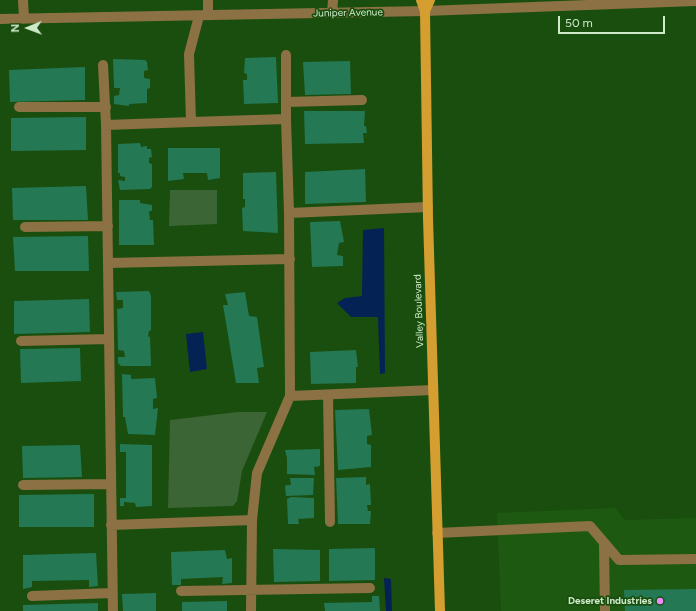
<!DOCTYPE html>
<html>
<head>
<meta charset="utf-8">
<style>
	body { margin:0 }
	#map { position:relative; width:696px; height:611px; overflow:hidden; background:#194e0e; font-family:Figtree,sans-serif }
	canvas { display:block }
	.north { position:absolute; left:8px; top:8px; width:40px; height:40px; -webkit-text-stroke:3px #194e0e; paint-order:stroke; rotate:269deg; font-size:11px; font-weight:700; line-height:16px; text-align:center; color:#ceeac8 }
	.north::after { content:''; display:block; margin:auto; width:14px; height:18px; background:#ceeac8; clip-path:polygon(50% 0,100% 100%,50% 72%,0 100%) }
	.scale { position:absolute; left:558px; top:16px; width:107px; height:18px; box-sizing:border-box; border:2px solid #ceeac8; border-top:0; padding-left:5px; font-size:12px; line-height:14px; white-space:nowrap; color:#ceeac8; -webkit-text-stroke:3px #194e0e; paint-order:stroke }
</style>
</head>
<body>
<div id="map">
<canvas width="696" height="611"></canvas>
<div class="north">N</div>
<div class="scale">50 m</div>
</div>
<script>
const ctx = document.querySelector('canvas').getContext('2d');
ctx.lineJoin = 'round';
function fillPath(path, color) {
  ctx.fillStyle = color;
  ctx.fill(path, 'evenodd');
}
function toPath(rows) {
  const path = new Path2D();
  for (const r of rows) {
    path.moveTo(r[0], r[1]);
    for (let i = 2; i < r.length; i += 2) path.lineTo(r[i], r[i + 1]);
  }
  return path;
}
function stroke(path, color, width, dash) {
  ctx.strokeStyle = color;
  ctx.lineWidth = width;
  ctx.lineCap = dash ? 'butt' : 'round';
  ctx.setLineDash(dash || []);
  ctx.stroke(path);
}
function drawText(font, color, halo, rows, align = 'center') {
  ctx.font = font + ' Figtree,sans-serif';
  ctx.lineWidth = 3.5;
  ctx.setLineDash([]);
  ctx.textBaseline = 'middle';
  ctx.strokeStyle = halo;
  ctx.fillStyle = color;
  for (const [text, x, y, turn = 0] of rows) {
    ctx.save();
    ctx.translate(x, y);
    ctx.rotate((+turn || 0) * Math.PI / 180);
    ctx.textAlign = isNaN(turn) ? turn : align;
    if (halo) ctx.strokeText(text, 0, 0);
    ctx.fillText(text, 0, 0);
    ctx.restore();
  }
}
fillPath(toPath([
	[615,508,625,520,696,518,696,611,501,611,497,513]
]), '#1e5912');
fillPath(toPath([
	[170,190,217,190,217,224,169,226],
	[238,412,267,412,242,471,237,501,233,506,168,508,170,420]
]), '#3c6535');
fillPath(toPath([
	[384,228,385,373,380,374,378,317,351,317,337,303,345,298,362,296,363,230],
	[203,332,207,369,190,372,186,334],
	[384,578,391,579,392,611,386,611]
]), '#052255');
fillPath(toPath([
	[276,57,278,103,244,104,243,80,247,80,247,74,244,73,245,58],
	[113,59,145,60,147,62,148,70,144,71,144,78,150,79,150,88,147,89,147,103,129,104,129,106,114,104,114,96,119,95,120,88,114,88],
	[350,61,351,94,305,95,303,62],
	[85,67,85,100,10,102,9,70],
	[304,111,365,111,364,126,366,126,367,133,363,133,364,143,305,144],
	[86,117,86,150,11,151,11,118],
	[140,143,141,147,147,146,147,149,151,149,152,157,149,158,149,163,152,164,152,187,150,189,120,190,118,180,125,181,125,177,120,176,120,173,118,173,118,144],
	[168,148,220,148,220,178,208,180,207,173,183,173,184,179,168,181],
	[365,169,366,202,305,204,305,172],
	[276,172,278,233,243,231,242,208,245,207,245,199,243,199,243,173],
	[86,186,88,220,13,220,12,188],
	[119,200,140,200,140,203,152,205,152,211,149,211,150,220,153,220,154,245,119,245],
	[340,221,344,242,339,243,337,255,343,256,343,266,312,267,310,222],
	[88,236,89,271,15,271,13,237],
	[149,291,151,296,151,330,149,331,148,336,150,337,151,366,121,366,118,363,118,357,125,357,124,351,118,350,117,309,123,308,123,300,117,300,116,292],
	[245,292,249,316,257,317,264,367,257,368,259,383,236,383,223,305,228,305,225,294],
	[89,299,90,332,14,334,14,301],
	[80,348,81,381,21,383,20,349],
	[356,350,358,367,356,367,356,383,311,384,310,352],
	[122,374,131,375,131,379,155,378,157,398,153,399,153,409,158,408,155,435,128,434,125,417,123,417],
	[369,409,372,435,367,436,367,444,371,445,371,467,338,470,335,410],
	[120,444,152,445,152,506,136,507,135,503,124,502,124,506,120,506,120,498,126,498,126,452,120,452],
	[80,445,82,477,23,478,22,446],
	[320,449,320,466,314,467,315,475,287,474,287,458,285,450],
	[366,477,366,485,370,484,371,505,367,505,368,511,371,511,370,524,338,524,336,478],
	[290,478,314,478,313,495,286,496,285,487,286,485,291,485],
	[94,494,94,527,19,527,19,495],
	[291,497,314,498,314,518,298,519,299,524,288,524,287,499],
	[375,548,375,580,329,581,329,549],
	[273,549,320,550,320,581,274,582],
	[225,550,227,559,232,558,232,583,222,584,223,577,181,579,181,585,172,585,171,552],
	[96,553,98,586,89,587,89,580,32,581,32,587,23,589,23,555],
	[696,589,696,611,625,611,624,590],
	[156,593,156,611,123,611,122,594],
	[372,596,379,596,380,611,325,611,324,603,372,602],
	[227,601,227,611,182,611,182,602],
	[98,603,98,611,23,611,23,605]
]), '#247854');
stroke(toPath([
	[23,0,24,19],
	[208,0,208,15],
	[332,13,333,0],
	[0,19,425,11,696,1],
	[286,55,286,119],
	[103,65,106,125],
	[286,102,362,100],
	[19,107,106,107],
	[191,122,286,119,289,213],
	[25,227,108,226],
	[108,263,290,259],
	[21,341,109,339],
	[328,395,330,522],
	[290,396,289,213,428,207],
	[23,485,111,484],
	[252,520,257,473,290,396,433,390],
	[111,525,252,520,251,611],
	[437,533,590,526,619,560,696,559],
	[604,544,605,611],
	[181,591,370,588],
	[32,596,112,593],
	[113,611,106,125,191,122,189,54,199,16]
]), '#8b7143', 10);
stroke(toPath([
	[421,0,425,11,428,218,440,611],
	[425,11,430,0]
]), '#d49e31', 10);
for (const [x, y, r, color] of [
	[660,601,4,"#ea8dfd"]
]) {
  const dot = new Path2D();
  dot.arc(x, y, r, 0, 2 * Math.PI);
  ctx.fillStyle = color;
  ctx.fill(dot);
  stroke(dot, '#194e0e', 1.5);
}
drawText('10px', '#ceeac8', '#194e0e', [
	["Juniper Avenue",348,13,-1],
	["Valley Boulevard",419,311,-92]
]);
drawText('bold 10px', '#ceeac8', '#194e0e', [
	["Deseret Industries",652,601]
], 'right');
</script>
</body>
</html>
